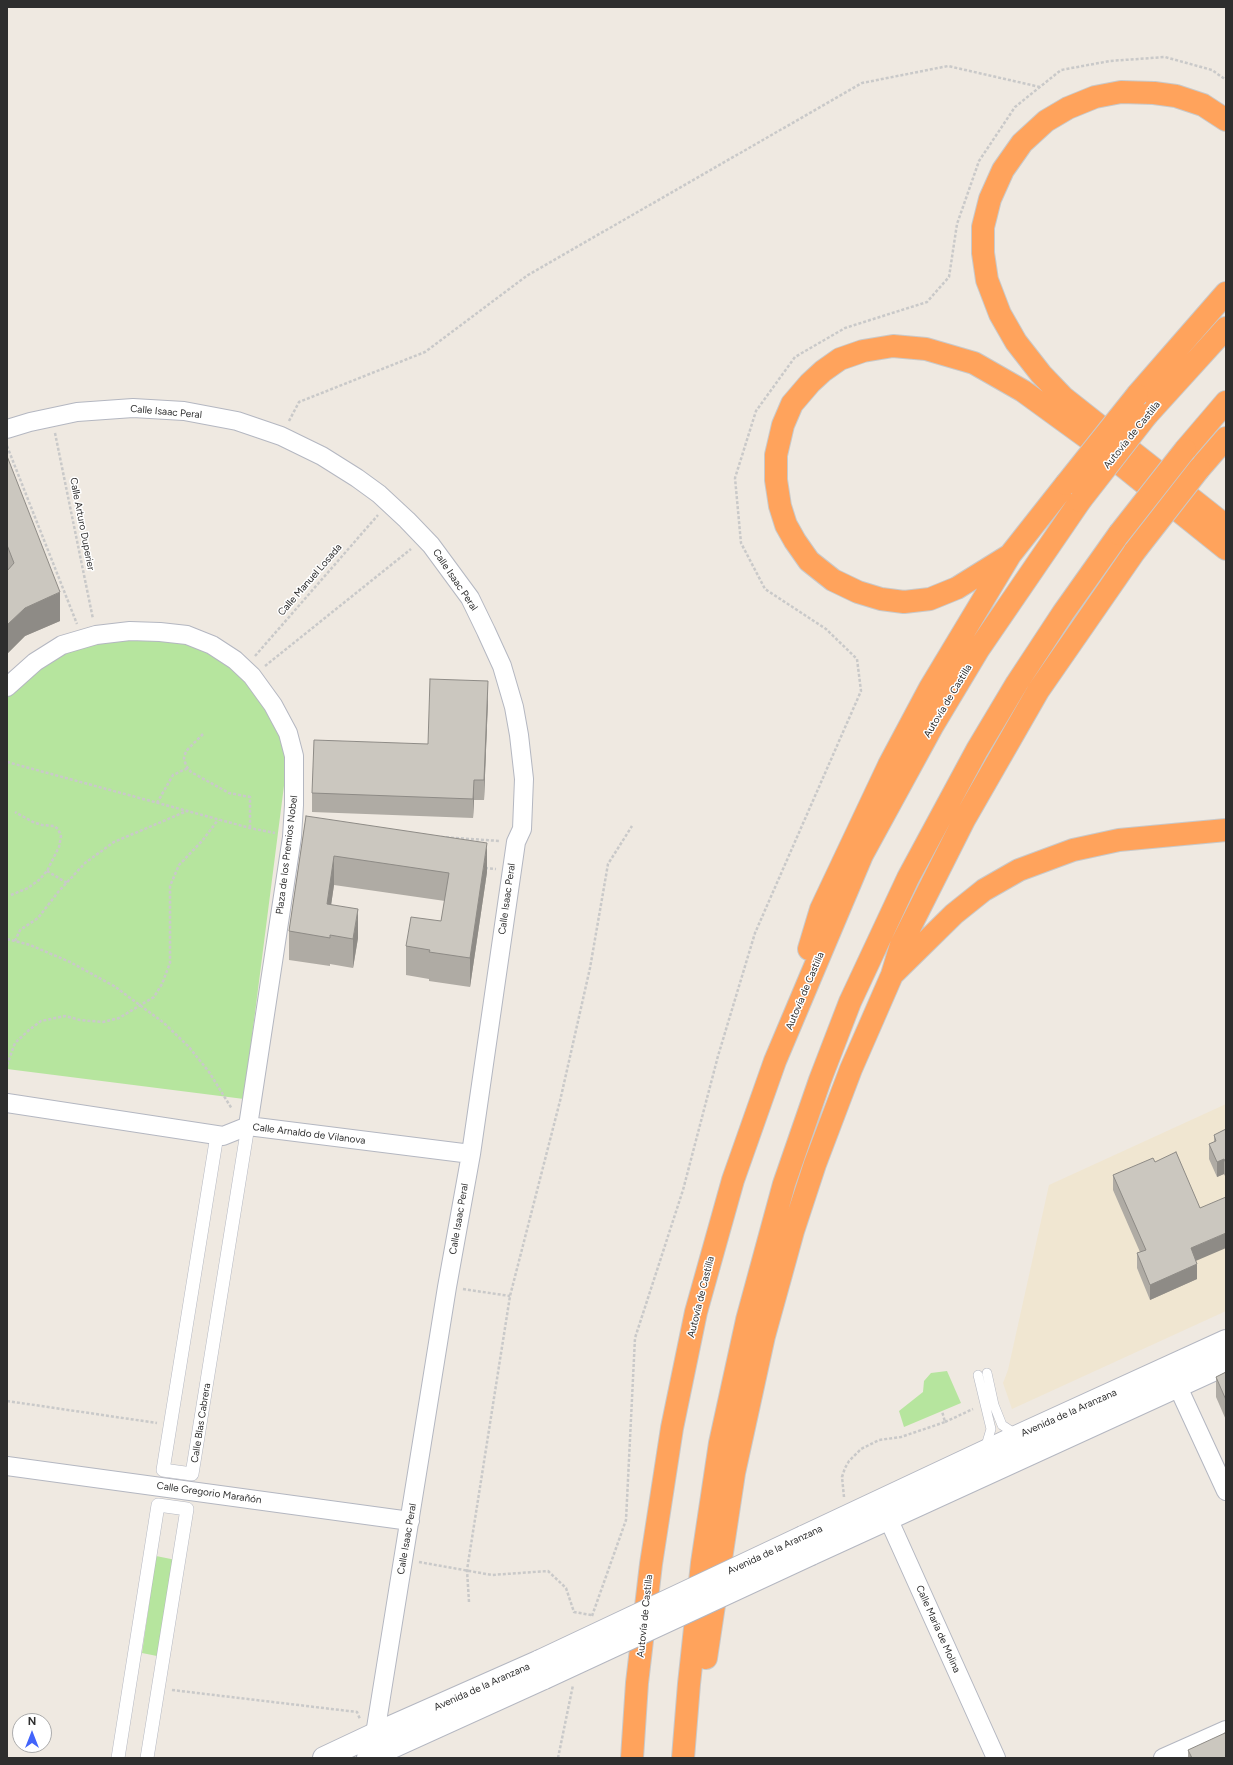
<!DOCTYPE html>
<html>
<head>
<meta charset="utf-8">
<style>
	body { margin:0 }
	#map { position:relative; width:1233px; height:1765px; overflow:hidden; background:#efe9e1; font-family:Figtree,sans-serif }
	canvas { display:block }
	.frame { position:absolute; inset:0; border:8px solid #2e2e2e; pointer-events:none }
	.north { position:absolute; left:12px; top:1713px; width:40px; height:40px; box-sizing:border-box; background:#fff; border:1px solid #ababab; border-radius:50%; rotate:0deg; font-size:11px; font-weight:700; line-height:16px; text-align:center; color:#2e2e2e }
	.north::after { content:''; display:block; margin:auto; width:14px; height:18px; background:#4264fb; clip-path:polygon(50% 0,100% 100%,50% 72%,0 100%) }
</style>
</head>
<body>
<div id="map">
<canvas width="1233" height="1765"></canvas>
<div class="frame"></div>
<div class="north">N</div>
</div>
<script>
const ctx = document.querySelector('canvas').getContext('2d');
ctx.lineJoin = 'round';
function fillPath(path, color) {
  ctx.fillStyle = color;
  ctx.fill(path, 'evenodd');
}
function toPath(rows) {
  const path = new Path2D();
  for (const r of rows) {
    path.moveTo(r[0], r[1]);
    for (let i = 2; i < r.length; i += 2) path.lineTo(r[i], r[i + 1]);
  }
  return path;
}
function stroke(path, color, width, dash) {
  ctx.strokeStyle = color;
  ctx.lineWidth = width;
  ctx.lineCap = dash ? 'butt' : 'round';
  ctx.setLineDash(dash || []);
  ctx.stroke(path);
}
function drawText(font, color, halo, rows, align = 'center') {
  ctx.font = font + ' Figtree,sans-serif';
  ctx.lineWidth = 3;
  ctx.setLineDash([]);
  ctx.textBaseline = 'middle';
  ctx.strokeStyle = halo;
  ctx.fillStyle = color;
  for (const [text, x, y, turn = 0] of rows) {
    ctx.save();
    ctx.translate(x, y);
    ctx.rotate((+turn || 0) * Math.PI / 180);
    ctx.textAlign = isNaN(turn) ? turn : align;
    if (halo) ctx.strokeText(text, 0, 0);
    ctx.fillText(text, 0, 0);
    ctx.restore();
  }
}
fillPath(toPath([
	[1226,1104,1226,1311,1012,1409,1003,1383,1008,1370,1049,1185]
]), '#f0e6d1');
fillPath(toPath([
	[170,637,222,658,255,692,282,739,286,770,244,1099,7,1069,7,698,25,678,63,651,97,642],
	[947,1371,961,1403,904,1427,899,1411,923,1392,924,1381,931,1373],
	[156,1556,181,1561,167,1658,142,1653]
]), '#b6e59e');
const service = toPath([
	[987,1373,994,1405,1002,1425,1017,1435],
	[978,1375,991,1429,985,1449]
]);
const pedestrian = toPath([
	[217,1135,163,1470,192,1474,248,1126],
	[118,1758,158,1505,187,1509,147,1758]
]);
const minor = toPath([
	[7,429,30,422,77,412,133,408,184,411,237,421,281,436,322,456,357,478,379,494,407,520,431,545,470,598,486,631,502,666,514,707,519,735,524,779,522,829,516,842,471,1154,447,1287,375,1734],
	[7,687,35,662,62,645,96,635,130,631,160,632,187,635,212,645,235,660,252,676,273,705,288,733,294,756,294,805,292,837,248,1126],
	[7,1103,223,1136,248,1126,471,1154],
	[1178,1387,1226,1491],
	[7,1466,410,1521],
	[883,1507,996,1758],
	[1163,1758,1226,1730]
]);
const tertiary = toPath([
	[803,1537,1018,1436,1226,1341],
	[811,1554,1226,1364],
	[324,1758,375,1734,540,1661],
	[368,1758,544,1678]
]);
const motorway = toPath([
	[1226,120,1203,105,1176,96,1154,93,1121,92,1095,97,1068,108,1046,121,1022,143,1003,170,990,199,983,227,983,253,987,280,1000,314,1016,342,1041,374,1064,398,1226,526],
	[1137,395,1226,293],
	[1147,415,1226,328],
	[1185,450,1226,402],
	[1199,469,1226,438],
	[1010,555,957,588,930,599,904,602,881,599,858,592,833,580,809,561,795,541,786,525,780,506,776,480,776,455,783,425,792,404,810,383,823,371,840,359,863,351,893,346,926,349,974,363,1023,391,1089,439,1226,549],
	[809,949,821,909,889,765,930,688,1010,555,1066,484],
	[893,974,954,914,984,890,1019,870,1073,850,1119,840,1226,830],
	[706,1658,734,1473,764,1336,793,1231,815,1164,851,1069,892,975,901,945,964,820,1038,691,1135,551],
	[632,1758,637,1683,651,1564,672,1428,696,1312,733,1180,775,1061,862,855,933,725,978,650,1080,501],
	[683,1758,689,1684,702,1563,720,1443,747,1320,784,1184,820,1080,850,1002,908,878,977,750,1017,683,1063,613,1119,534]
]);
stroke(service, '#b4b7c1', 10);
stroke(pedestrian, '#b4b7c1', 14);
stroke(minor, '#b4b7c1', 20);
stroke(tertiary, '#b4b7c1', 24);
stroke(motorway, '#c9c9c9', 24);
stroke(toPath([
	[289,421,299,402,425,352,528,275,862,83,948,66,1040,87],
	[55,433,93,619],
	[7,446,77,624],
	[255,656,378,515],
	[265,666,411,549],
	[203,734,186,751,184,758,186,766,191,772,229,793,250,797,250,828],
	[7,762,250,828,275,833],
	[157,803,173,775,188,768],
	[441,837,500,841],
	[485,868,496,869],
	[47,871,67,883],
	[11,895,28,888,39,880,47,871,59,847,61,836,58,829,54,826,42,825,33,822,15,812],
	[7,939,30,945,70,962,114,986,164,1023,189,1047,209,1072,232,1109],
	[15,941,20,930,38,918,59,891,85,863,114,842,187,811],
	[7,1065,15,1043,29,1030,41,1021,65,1016,80,1020,103,1022,119,1018,154,997,162,984,170,963,170,886,179,865,202,841,218,820],
	[463,1289,510,1296],
	[7,1401,157,1423],
	[945,1422,973,1409],
	[844,1497,842,1477,845,1468,849,1461,861,1449,879,1440,901,1437,945,1422,942,1411],
	[419,1562,492,1575,548,1571,566,1588,574,1612,591,1615],
	[469,1602,467,1570,510,1296,560,1101,590,968,608,864,632,826],
	[592,1616,626,1520,635,1338,683,1190,718,1056,755,933,861,691,857,659,826,629,765,589,741,543,735,478,756,411,795,357,845,328,927,302,949,277,957,224,979,161,1015,107,1061,70,1110,61,1165,57,1212,70,1226,80],
	[172,1690,357,1712,360,1719],
	[558,1758,573,1685]
]), '#c9c9c9', 2.5, [3, 2]);
stroke(service, '#fff', 9);
stroke(pedestrian, '#fff', 13);
stroke(minor, '#fff', 18);
stroke(tertiary, '#fff', 22);
stroke(motorway, '#ffa35c', 22);
const tertiaryBridge = toPath([
	[540,1661,803,1537],
	[544,1678,811,1554]
]);
const motorwayBridge = toPath([
	[1066,484,1137,395],
	[1080,501,1147,415],
	[1119,534,1185,450],
	[1135,551,1199,469]
]);
stroke(tertiaryBridge, '#b4b7c1', 24, []);
stroke(motorwayBridge, '#c9c9c9', 24, []);
stroke(tertiaryBridge, '#fff', 22);
stroke(motorwayBridge, '#ffa35c', 22);
fillPath(toPath([
	[7,456,60,621,25,636,7,654],
	[488,700,484,800,474,800,473,818,312,812,312,793,428,744],
	[306,816,487,872,470,987,429,981,429,979,406,975,406,946,441,921,445,901,334,885,331,905,358,938,353,968,330,964,330,966,289,960,289,931],
	[1226,1129,1226,1178,1224,1174,1217,1177,1209,1159,1209,1144,1214,1142,1214,1135],
	[1155,1162,1200,1208,1196,1261,1197,1279,1150,1300,1137,1268,1137,1253,1140,1252,1113,1190,1113,1175],
	[1226,1372,1226,1420,1216,1397,1216,1377],
	[1188,1750,1226,1758,1188,1758]
]), '#afaba4');
fillPath(toPath([
	[60,592,60,621,25,636,7,654,7,625,25,608],
	[488,681,488,700,484,800,484,780],
	[474,780,474,800,473,818,473,799],
	[487,843,487,872,470,987,470,958],
	[334,856,334,885,327,933,327,904],
	[358,909,358,938,353,968,353,939],
	[1224,1159,1224,1174,1217,1177,1217,1162],
	[1226,1233,1226,1248,1191,1263,1191,1248],
	[1197,1264,1197,1279,1150,1300,1150,1285]
]), '#8e8b86');
const building = toPath([
	[7,456,60,592,25,608,7,625,7,571,14,563,7,545,7,456],
	[430,679,488,681,484,780,474,780,473,799,312,793,314,740,428,744,430,679],
	[306,816,487,843,470,958,429,952,430,950,406,946,411,917,441,921,449,873,334,856,327,904,358,909,353,939,330,935,330,938,289,931,306,816],
	[1226,1129,1226,1163,1224,1159,1217,1162,1209,1144,1216,1141,1214,1135,1226,1129],
	[1176,1152,1200,1208,1226,1197,1226,1233,1191,1248,1197,1264,1150,1285,1137,1253,1146,1250,1113,1175,1153,1158,1155,1162,1176,1152],
	[1226,1372,1226,1400,1216,1377,1226,1372],
	[1225,1733,1226,1735,1226,1758,1192,1758,1188,1750,1225,1733]
]);
fillPath(building, '#cbc7bf');
stroke(building, '#8e8b86', 1);
drawText('10px', '#2e2e2e', '#fff', [
	["Calle Isaac Peral",166,412,5],
	["Autovía de Castilla",1132,435,-51],
	["Calle Arturo Duperier",82,524,79],
	["Calle Manuel Losada",310,580,-49],
	["Calle Isaac Peral",455,580,56],
	["Autovía de Castilla",948,701,-59],
	["Plaza de los Premios Nobel",287,855,-83],
	["Calle Isaac Peral",507,899,-82],
	["Autovía de Castilla",805,991,-67],
	["Calle Arnaldo de Vilanova",309,1134,7],
	["Calle Isaac Peral",459,1219,-80],
	["Autovía de Castilla",701,1297,-76],
	["Avenida de la Aranzana",1069,1413,-24],
	["Calle Blas Cabrera",201,1423,-81],
	["Calle Gregorio Marañón",209,1493,8],
	["Calle Isaac Peral",407,1539,-80],
	["Avenida de la Aranzana",775,1550,-25],
	["Autovía de Castilla",645,1616,-84],
	["Calle María de Molina",938,1629,66],
	["Avenida de la Aranzana",482,1687,-24]
]);
</script>
</body>
</html>
